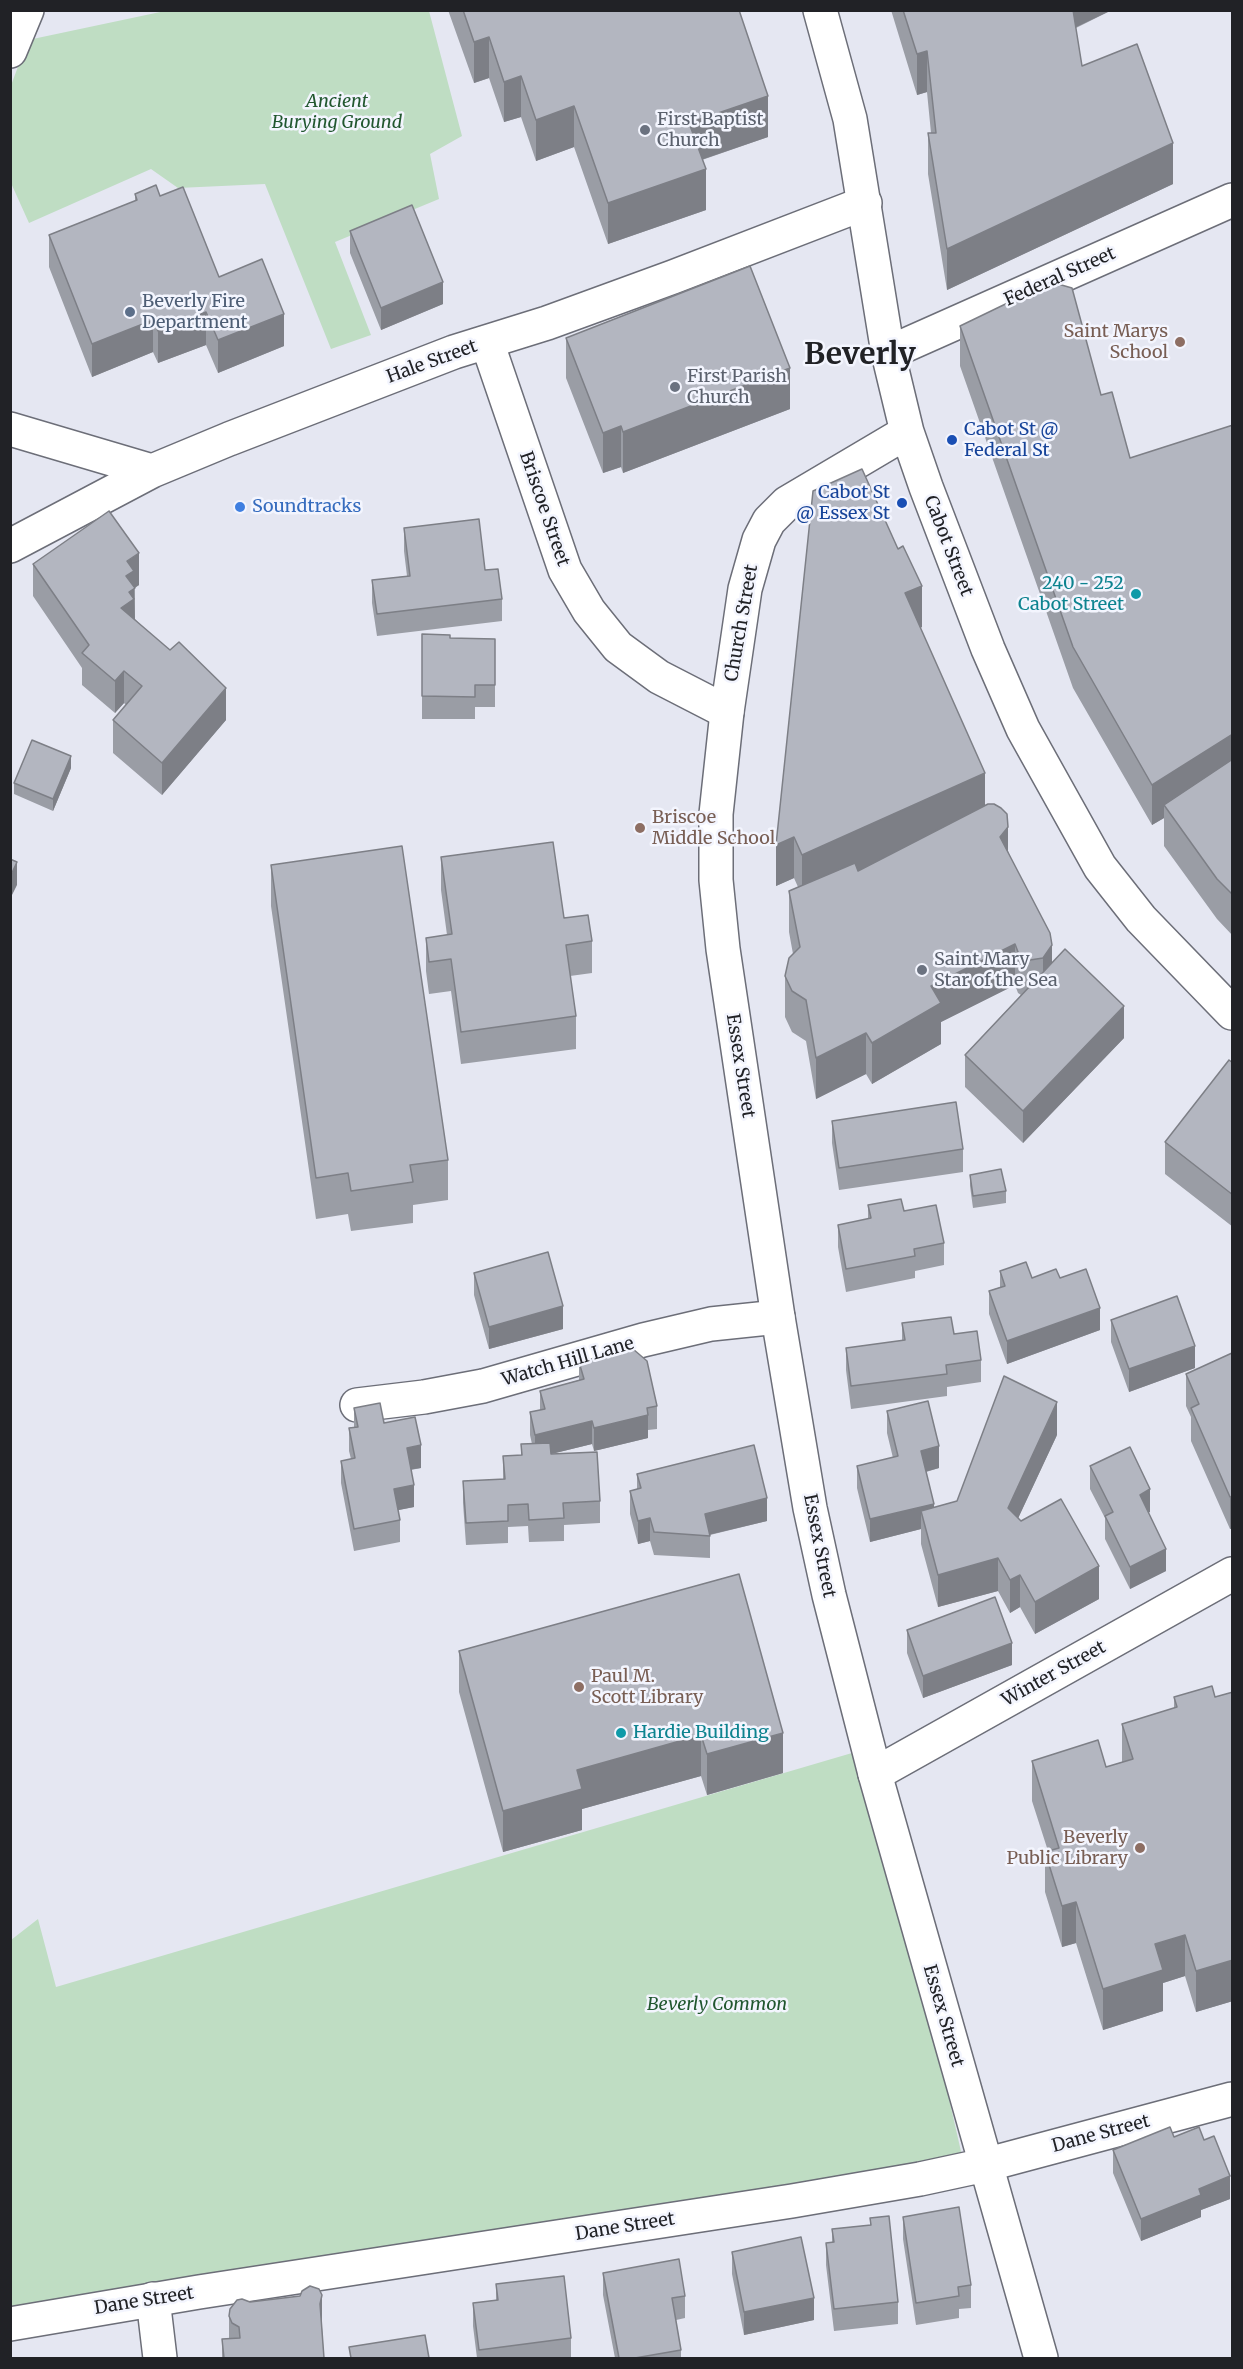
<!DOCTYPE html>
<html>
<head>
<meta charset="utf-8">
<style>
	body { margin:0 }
	#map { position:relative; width:1243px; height:2369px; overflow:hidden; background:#e5e7f2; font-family:Merriweather,serif }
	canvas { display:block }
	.frame { position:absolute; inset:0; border:12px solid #212226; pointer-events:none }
</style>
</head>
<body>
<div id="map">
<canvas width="1243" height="2369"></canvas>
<div class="frame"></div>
</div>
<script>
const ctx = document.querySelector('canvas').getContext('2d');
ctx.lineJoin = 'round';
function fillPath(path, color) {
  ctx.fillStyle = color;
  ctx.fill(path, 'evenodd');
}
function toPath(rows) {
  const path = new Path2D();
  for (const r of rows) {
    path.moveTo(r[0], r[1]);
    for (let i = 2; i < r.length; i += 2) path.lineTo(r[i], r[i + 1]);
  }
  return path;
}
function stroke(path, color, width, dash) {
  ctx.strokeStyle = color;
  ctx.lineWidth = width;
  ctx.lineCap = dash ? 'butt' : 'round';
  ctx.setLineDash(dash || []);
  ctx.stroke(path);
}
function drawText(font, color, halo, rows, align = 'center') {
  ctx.font = font + ' Merriweather,serif';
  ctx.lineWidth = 5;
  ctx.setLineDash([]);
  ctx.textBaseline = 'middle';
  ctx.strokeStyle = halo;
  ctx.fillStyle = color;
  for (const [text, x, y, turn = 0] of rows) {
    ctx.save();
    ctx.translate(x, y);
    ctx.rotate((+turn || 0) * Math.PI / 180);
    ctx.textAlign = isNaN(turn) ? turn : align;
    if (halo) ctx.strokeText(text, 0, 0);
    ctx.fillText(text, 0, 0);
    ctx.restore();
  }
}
fillPath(toPath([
	[165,11,429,11,462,136,430,154,439,199,335,242,371,335,331,349,265,184,178,188,151,169,29,223,11,183,10,88,28,40],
	[869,1748,965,2169,11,2333,11,1940,38,1919,56,1987]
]), '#bfddc3');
const minor = toPath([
	[10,51,27,10],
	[487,342,565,570,589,611,618,647,659,677,727,712],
	[888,353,1232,200],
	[10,429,152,471],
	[10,546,152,471,229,439,454,352,547,323,673,277,865,203],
	[357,1405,424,1397,483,1386,643,1340,711,1324,778,1317],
	[875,1774,1232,1574],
	[153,2299,160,2358]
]);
const major = toPath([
	[820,10,850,119,888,353,907,432,926,487,988,649,1023,729,1100,867,1141,919,1232,1013],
	[907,432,787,503,769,521,759,540,745,589,727,712,716,814,716,880,723,949,778,1317,810,1508,829,1595,875,1774,1041,2358],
	[10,2324,199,2292,792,2201,920,2179,985,2165,1232,2099]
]);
stroke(minor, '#6c6e78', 36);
stroke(major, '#6c6e78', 36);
stroke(minor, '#fff', 33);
stroke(major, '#fff', 33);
fillPath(toPath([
	[448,10,739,10,768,137,702,160,706,210,608,244,574,147,536,161,521,117,504,122,489,78,474,83],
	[891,10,1112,10,1076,28,1082,66,1173,184,947,290,928,174,928,133,931,133,927,92,917,95],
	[135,194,160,196,219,277,284,346,218,373,206,345,158,363,153,352,92,377,49,267,49,235,135,201],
	[350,231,443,304,381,330,350,253],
	[960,326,1101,395,1130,458,1233,425,1233,936,1217,919,1164,846,1164,818,1152,825,1073,688,960,366],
	[566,338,790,409,623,473,621,467,603,473,566,378],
	[813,491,922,627,920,628,985,805,1008,851,1052,963,1124,1038,1023,1143,965,1087,965,1055,1021,995,1018,993,1015,985,941,1022,941,1044,872,1084,866,1074,816,1099,806,1041,792,1032,785,1017,785,976,793,954,789,932,789,891,798,887,794,878,776,886],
	[404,528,485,570,502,599,502,621,377,636,372,603,372,580,407,576,404,551],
	[33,564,139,585,135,588,135,619,226,720,162,795,113,753,113,720,126,705,124,703,115,713,82,685,82,668,33,596],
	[422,634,450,638,495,639,495,707,475,707,475,719,422,719],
	[71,768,53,811,14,794,14,783],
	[441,857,564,918,592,941,592,973,570,976,576,1016,576,1049,461,1064,451,991,429,994,426,971,426,938,447,935,441,890],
	[271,865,448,1160,448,1200,413,1205,413,1223,351,1231,348,1214,316,1219,271,906],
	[1233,1063,1233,1227,1165,1174,1165,1142],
	[832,1121,963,1149,963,1172,839,1190,832,1143],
	[970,1175,1006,1191,1006,1203,973,1208,970,1186],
	[868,1205,904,1211,944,1243,944,1265,915,1271,915,1278,846,1292,838,1247,838,1225,868,1219],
	[1000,1271,1032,1278,1100,1330,1007,1364,989,1314,989,1291,1000,1287],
	[474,1273,563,1329,489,1349,474,1295],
	[1111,1320,1195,1368,1129,1392,1111,1342],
	[902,1323,954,1334,981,1360,981,1382,947,1387,947,1396,851,1409,846,1370,846,1348,902,1341],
	[1233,1355,1233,1528,1230,1529,1191,1441,1191,1417,1186,1406,1186,1374],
	[579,1362,657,1406,657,1429,648,1430,648,1438,594,1451,592,1444,551,1454,600,1501,600,1523,564,1525,564,1541,529,1542,528,1526,508,1527,508,1543,466,1545,463,1503,463,1481,503,1479,503,1456,521,1455,521,1444,532,1444,530,1435,530,1412,540,1410,540,1391,579,1380],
	[354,1408,384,1423,421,1468,411,1470,414,1507,398,1510,400,1520,400,1542,354,1551,341,1483,341,1461,351,1459,349,1451,349,1428,354,1427],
	[887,1411,939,1468,926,1472,934,1508,957,1501,1057,1435,1018,1518,1099,1599,1035,1634,1020,1607,1010,1613,998,1591,938,1607,921,1544,921,1529,870,1542,857,1488,857,1466,893,1458,887,1433],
	[1090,1466,1150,1512,1148,1512,1166,1571,1130,1589,1105,1539,1105,1518,1090,1489],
	[637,1474,767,1521,710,1535,710,1558,654,1555,650,1541,638,1544,630,1514,630,1491,637,1489],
	[739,1574,783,1773,707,1795,701,1776,582,1809,582,1830,503,1852,459,1692,459,1651],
	[907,1630,1012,1665,923,1698,907,1653],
	[1233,1692,1233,2001,1196,2012,1185,1976,1163,1983,1163,2011,1103,2030,1076,1943,1062,1947,1045,1892,1045,1852,1048,1851,1032,1801,1032,1761,1106,1767,1122,1762,1122,1724,1174,1708,1174,1697,1215,1697],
	[1174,2137,1230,2199,1201,2210,1201,2217,1141,2241,1113,2173,1113,2150],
	[903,2217,971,2285,971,2308,959,2309,959,2318,916,2325,903,2239],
	[870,2218,898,2302,898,2324,834,2331,826,2265,826,2243,832,2242,832,2229,870,2225],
	[732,2252,814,2320,744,2335,732,2274],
	[603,2273,685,2296,685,2318,676,2320,681,2350,681,2358,615,2358,603,2295],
	[496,2284,571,2338,571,2358,477,2358,473,2326,473,2303,496,2300],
	[229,2316,322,2327,324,2358,222,2358,222,2339,229,2339]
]), '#9a9da5');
fillPath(toPath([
	[1070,10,1112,10,1070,30],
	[489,37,489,78,474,83,474,42],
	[927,51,927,92,917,95,917,54],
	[521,76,521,117,504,122,504,82],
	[768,96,768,137,689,164,689,123],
	[574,106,574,147,536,161,536,120],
	[1173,143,1173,184,947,290,947,249],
	[706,169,706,210,608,244,608,203],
	[443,282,443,304,381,330,381,308],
	[206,312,206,345,158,363,158,331],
	[284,314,284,346,218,373,218,340],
	[153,320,153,352,92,377,92,344],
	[790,368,790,409,623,473,623,432],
	[621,426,621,467,603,473,603,433],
	[139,553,139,585,134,588,135,621,121,608,126,576,127,561],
	[922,586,922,627,905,634,905,593],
	[124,671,124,703,115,713,115,681],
	[226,688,226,720,162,795,162,763],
	[1233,734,1233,775,1164,805,1164,818,1152,825,1152,785],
	[71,756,71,768,53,811,53,799],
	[985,773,985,814,802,896,802,855],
	[1008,827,1008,868,1000,837],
	[794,837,794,878,776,886,776,845],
	[17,862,17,885,10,899,10,877],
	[1015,944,1015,985,941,1022,941,1044,872,1084,872,1043,931,986],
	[1052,945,1052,986,1043,999,1043,958],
	[1124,1006,1124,1038,1023,1143,1023,1111],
	[866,1033,866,1074,816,1099,816,1058],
	[563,1306,563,1329,489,1349,489,1327],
	[1100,1308,1100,1330,1007,1364,1007,1341],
	[1195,1346,1195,1368,1129,1392,1129,1369],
	[1057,1402,1057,1435,1008,1540,1008,1508],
	[648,1415,648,1438,594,1451,594,1428],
	[592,1421,592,1444,535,1458,535,1435],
	[421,1445,421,1468,407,1470,407,1448],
	[939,1446,939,1468,921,1473,921,1451],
	[414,1485,414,1507,394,1511,394,1489],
	[1150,1489,1150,1512,1140,1517,1140,1495],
	[1233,1496,1233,1528,1230,1529,1230,1497],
	[767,1498,767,1521,708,1535,705,1514],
	[934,1504,934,1526,921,1511,921,1529,870,1542,870,1519],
	[650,1518,650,1541,638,1544,638,1521],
	[1166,1549,1166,1571,1130,1589,1130,1567],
	[998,1558,998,1591,938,1607,938,1575],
	[1099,1566,1099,1599,1035,1634,1035,1602],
	[1020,1575,1020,1607,1010,1613,1010,1580],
	[1012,1643,1012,1665,923,1698,923,1676],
	[783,1733,783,1773,707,1795,707,1754],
	[701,1735,701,1776,582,1809,582,1830,503,1852,503,1811,577,1770],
	[1076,1902,1076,1943,1062,1947,1062,1906],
	[1185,1935,1185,1976,1163,1983,1163,2011,1103,2030,1103,1989,1155,1944],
	[1233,1960,1233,2001,1196,2012,1196,1971],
	[1230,2176,1230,2199,1201,2210,1201,2217,1141,2241,1141,2219,1199,2189],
	[322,2295,322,2327,320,2337,320,2304],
	[814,2298,814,2320,744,2335,744,2312]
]), '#7d7f86');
const building = toPath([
	[463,10,739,10,768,96,689,123,706,169,608,203,574,106,536,120,521,76,504,82,489,37,474,42,463,10],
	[903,10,1073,10,1082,66,1137,44,1173,143,947,249,928,133,936,133,927,51,917,54,903,10],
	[156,185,160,196,183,187,219,277,262,259,284,314,218,340,206,312,158,331,153,320,92,344,49,235,137,200,135,194,156,185],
	[412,205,443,282,381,308,350,231,412,205],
	[750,266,790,368,623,432,621,426,603,433,566,338,750,266],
	[1051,282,1072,288,1101,395,1112,392,1130,458,1233,425,1233,734,1152,785,1073,647,960,326,1051,282],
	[862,469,898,549,903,546,922,586,905,593,985,773,802,855,794,837,776,845,813,491,862,469],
	[109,511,139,553,127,561,134,571,126,576,135,588,129,592,134,599,121,608,170,650,179,642,226,688,162,763,113,720,142,686,124,671,115,681,82,653,89,645,33,564,109,511],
	[479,519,485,570,498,569,502,599,377,614,372,580,410,576,404,528,479,519],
	[422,634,450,635,450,638,495,639,495,685,475,685,475,697,422,696,422,634],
	[32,740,71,756,53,799,14,783,32,740],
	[1233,759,1233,895,1217,879,1164,805,1233,759],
	[988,804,994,804,1001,808,1007,814,1008,827,1000,837,1050,933,1052,945,1043,958,1030,960,1018,952,1015,944,931,986,941,1003,872,1043,866,1033,816,1058,806,1000,792,991,785,976,789,958,800,947,789,891,855,863,858,871,988,804],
	[553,842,564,918,588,915,592,941,566,945,576,1016,461,1032,451,959,429,962,426,938,452,934,441,857,553,842],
	[402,846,448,1160,410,1165,413,1182,351,1191,348,1173,316,1178,271,865,402,846],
	[10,859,17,862,10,877,10,859],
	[1065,949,1124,1006,1023,1111,965,1055,1065,949],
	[1229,1060,1233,1063,1233,1195,1165,1142,1229,1060],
	[956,1102,963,1149,839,1168,832,1121,956,1102],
	[1001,1169,1006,1191,973,1196,970,1175,1001,1169],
	[901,1199,904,1211,936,1205,944,1243,914,1249,915,1256,846,1269,838,1225,871,1218,868,1205,901,1199],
	[548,1252,563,1306,489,1327,474,1273,548,1252],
	[1026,1262,1032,1278,1056,1269,1060,1278,1086,1269,1100,1308,1007,1341,989,1291,1005,1286,1000,1271,1026,1262],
	[1177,1296,1195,1346,1129,1369,1111,1320,1177,1296],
	[951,1317,954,1334,977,1331,981,1360,946,1365,947,1374,851,1386,846,1348,905,1340,902,1323,951,1317],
	[633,1349,647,1361,657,1406,647,1408,648,1415,594,1428,592,1421,535,1435,530,1412,545,1409,540,1391,584,1379,579,1362,633,1349],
	[1232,1353,1233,1355,1233,1496,1230,1497,1191,1408,1199,1404,1186,1374,1232,1353],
	[1004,1376,1057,1402,1008,1508,1021,1521,1061,1499,1099,1566,1035,1602,1020,1575,1010,1580,998,1558,938,1575,921,1511,957,1501,1004,1376],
	[928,1401,939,1446,921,1451,934,1504,870,1519,857,1466,898,1456,887,1411,928,1401],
	[380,1403,384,1423,415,1417,421,1445,407,1448,414,1485,394,1489,400,1520,354,1529,341,1461,355,1458,349,1428,358,1427,354,1408,380,1403],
	[550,1443,551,1454,597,1452,600,1501,563,1503,564,1518,529,1520,528,1504,508,1505,508,1521,466,1523,463,1481,505,1479,503,1456,522,1455,521,1444,550,1443],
	[754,1445,767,1498,705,1514,710,1536,654,1532,650,1518,638,1521,630,1491,641,1488,637,1474,754,1445],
	[1130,1447,1150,1489,1140,1495,1166,1549,1130,1567,1105,1516,1113,1512,1090,1466,1130,1447],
	[739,1574,783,1733,707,1754,701,1735,577,1770,582,1789,503,1811,459,1651,739,1574],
	[995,1597,1012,1643,923,1676,907,1630,995,1597],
	[1212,1686,1215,1697,1233,1692,1233,1960,1196,1971,1185,1935,1155,1944,1163,1970,1103,1989,1076,1902,1062,1906,1045,1852,1059,1848,1032,1761,1098,1740,1106,1767,1133,1759,1122,1724,1177,1707,1174,1697,1212,1686],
	[1170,2127,1174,2137,1199,2127,1204,2140,1214,2136,1230,2176,1199,2189,1201,2195,1141,2219,1113,2150,1170,2127],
	[959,2207,971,2285,958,2287,959,2296,916,2303,903,2217,959,2207],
	[889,2216,898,2302,834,2309,826,2243,834,2242,832,2229,871,2225,870,2218,889,2216],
	[801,2237,814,2298,744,2312,732,2252,801,2237],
	[679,2259,685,2296,672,2298,681,2350,635,2358,619,2358,603,2273,679,2259],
	[564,2276,571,2338,479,2350,473,2303,498,2300,496,2284,564,2276],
	[310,2286,319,2289,322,2295,320,2304,324,2358,224,2358,222,2339,240,2338,239,2327,232,2323,229,2316,230,2309,237,2300,242,2299,250,2302,300,2296,302,2291,310,2286],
	[425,2335,429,2358,351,2358,349,2347,425,2335]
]);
fillPath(building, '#b3b6c0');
stroke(building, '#7d7f86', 1.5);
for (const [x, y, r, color] of [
	[645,130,6,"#6b7280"],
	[130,312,6,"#5c6f8a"],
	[1180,342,6,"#8d6e63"],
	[675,387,6,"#6b7280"],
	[952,440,6,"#1a4fb4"],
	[902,503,6,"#1a4fb4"],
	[240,507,6,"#3f7fe0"],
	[1136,594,6,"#0f9aa8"],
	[640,828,6,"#8d6e63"],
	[922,970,6,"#6b7280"],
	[579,1687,6,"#8d6e63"],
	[621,1733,6,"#0f9aa8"],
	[1140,1848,6,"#8d6e63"]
]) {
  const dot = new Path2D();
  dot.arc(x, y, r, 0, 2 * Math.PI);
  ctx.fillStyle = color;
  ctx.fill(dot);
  stroke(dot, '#f3f5fe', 2);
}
drawText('italic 18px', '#21572f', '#f3f5fe', [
	["Ancient",337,102],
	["Burying Ground",337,123],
	["Beverly Common",717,2005]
]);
drawText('18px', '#5b616d', '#f3f5fe', [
	["First Baptist",657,120],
	["Church",657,141],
	["First Parish",687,377],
	["Church",687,398],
	["Saint Mary",934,960],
	["Star of the Sea",934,981]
], 'left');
drawText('18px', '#212226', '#f3f5fe', [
	["Federal Street",1060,277,-24],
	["Hale Street",432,362,-20],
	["Briscoe Street",544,509,71],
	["Cabot Street",948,546,69],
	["Church Street",742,623,-80],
	["Essex Street",740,1066,81],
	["Watch Hill Lane",568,1362,-16],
	["Essex Street",819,1546,79],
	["Winter Street",1054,1674,-29],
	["Essex Street",943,2016,74],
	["Dane Street",1101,2134,-15],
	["Dane Street",625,2227,-9],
	["Dane Street",144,2301,-9]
]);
drawText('18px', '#4e5e75', '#f3f5fe', [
	["Beverly Fire",142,302],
	["Department",142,323]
], 'left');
drawText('18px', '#785e54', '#f3f5fe', [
	["Saint Marys",1168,332],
	["School",1168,353],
	["Briscoe",652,818,"left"],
	["Middle School",652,839,"left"],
	["Paul M.",591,1677,"left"],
	["Scott Library",591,1698,"left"],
	["Beverly",1128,1838],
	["Public Library",1128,1859]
], 'right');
drawText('18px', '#164399', '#f3f5fe', [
	["Cabot St @",964,430],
	["Federal St",964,451],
	["Cabot St",890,493,"right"],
	["@ Essex St",890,514,"right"]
], 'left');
drawText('18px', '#366cbe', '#f3f5fe', [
	["Soundtracks",252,507]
], 'left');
drawText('18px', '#0d838f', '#f3f5fe', [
	["240 - 252",1124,584],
	["Cabot Street",1124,605],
	["Hardie Building",633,1733,"left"]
], 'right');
drawText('bold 30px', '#212226', '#f3f5fe', [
	["Beverly",860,356]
]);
</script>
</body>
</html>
